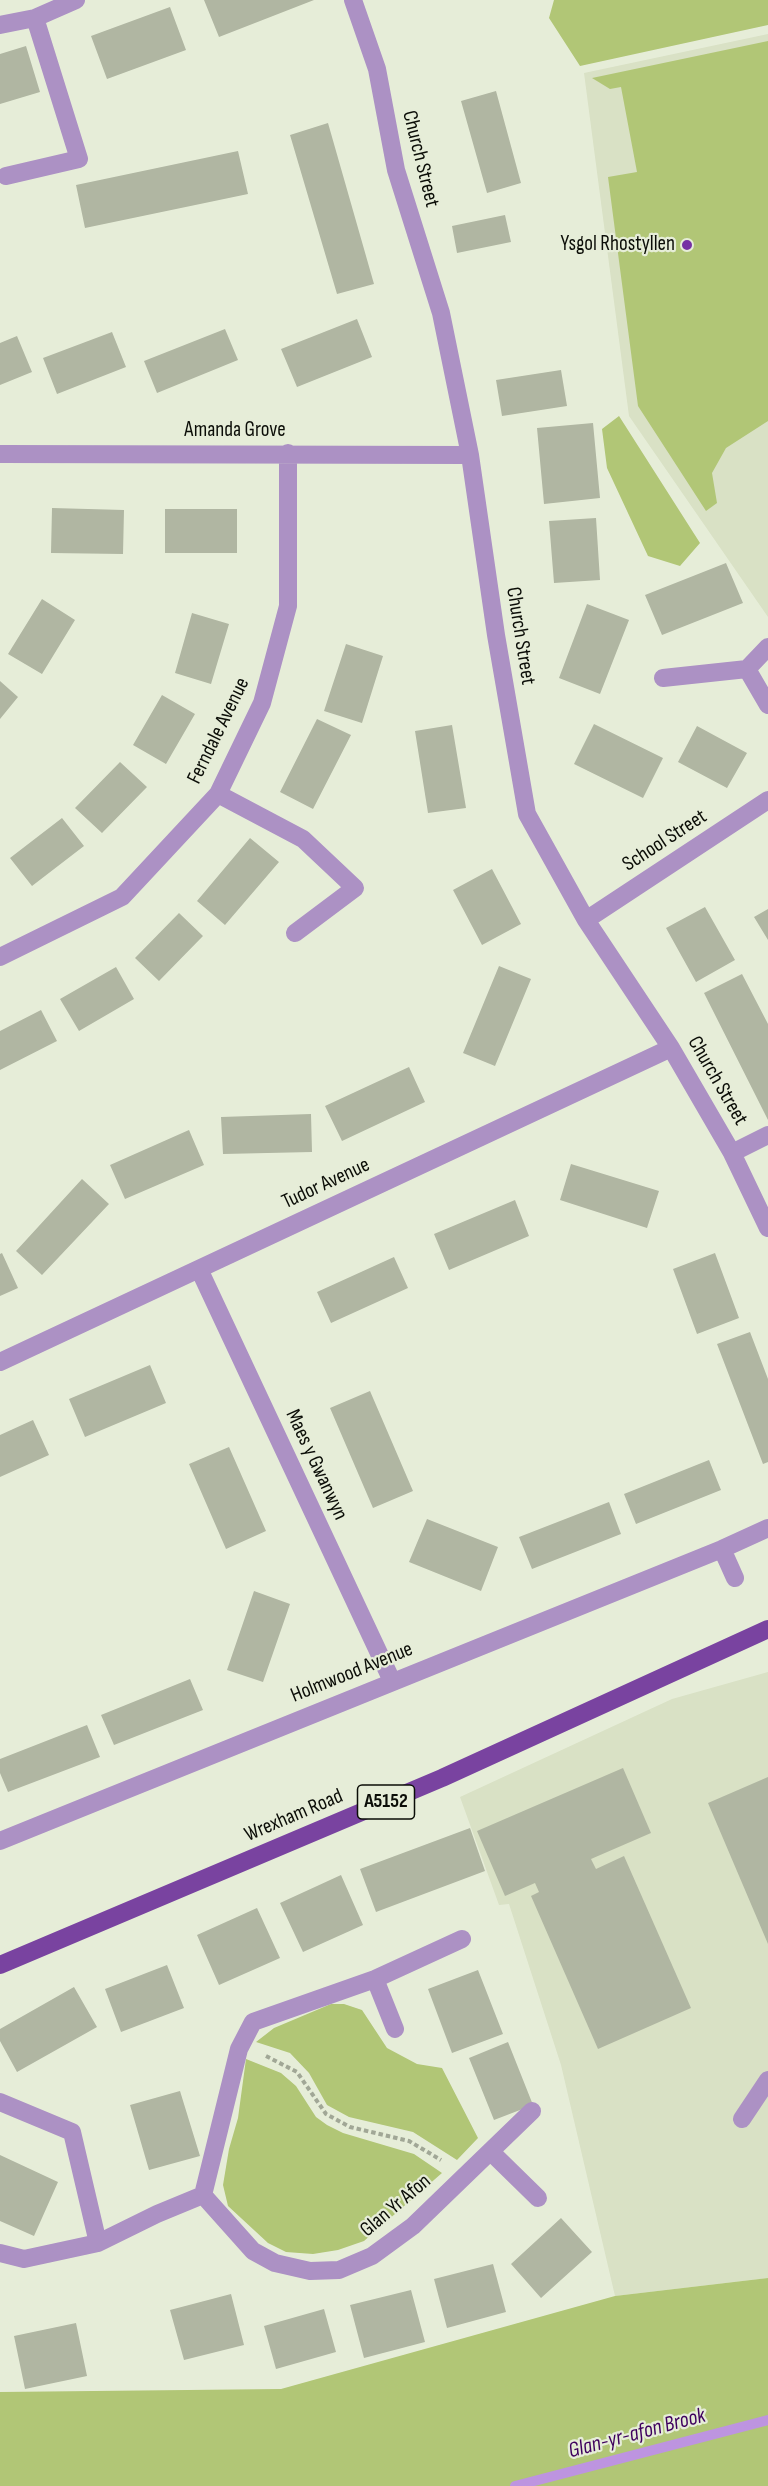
<!DOCTYPE html>
<html>
<head>
<meta charset="utf-8">
<style>
	body { margin:0 }
	canvas { display:block; background:#e6edd8 }
</style>
</head>
<body>
<canvas width="768" height="2486"></canvas>
<script>
const ctx = document.querySelector('canvas').getContext('2d');
ctx.lineJoin = 'round';
function fillPath(path, color) {
  ctx.fillStyle = color;
  ctx.fill(path, 'evenodd');
}
function toPath(rows) {
  const path = new Path2D();
  for (const r of rows) {
    path.moveTo(r[0], r[1]);
    for (let i = 2; i < r.length; i += 2) path.lineTo(r[i], r[i + 1]);
  }
  return path;
}
function stroke(path, color, width, dash) {
  ctx.strokeStyle = color;
  ctx.lineWidth = width;
  ctx.lineCap = dash ? 'butt' : 'round';
  ctx.setLineDash(dash || []);
  ctx.stroke(path);
}
function drawText(font, color, halo, rows, align = 'center') {
  ctx.font = font + ' "Sofia Sans Condensed",sans-serif';
  ctx.lineWidth = 4.5;
  ctx.setLineDash([]);
  ctx.textBaseline = 'middle';
  ctx.strokeStyle = halo;
  ctx.fillStyle = color;
  for (const [text, x, y, turn = 0] of rows) {
    ctx.save();
    ctx.translate(x, y);
    ctx.rotate((+turn || 0) * Math.PI / 180);
    ctx.textAlign = isNaN(turn) ? turn : align;
    if (halo) ctx.strokeText(text, 0, 0);
    ctx.fillText(text, 0, 0);
    ctx.restore();
  }
}
fillPath(toPath([
	[768,34,768,617,629,416,584,73],
	[768,1672,768,2278,615,2296,561,2065,509,1904,499,1905,460,1797,672,1699]
]), '#d9e1c5');
fillPath(toPath([
	[554,0,768,0,768,25,580,66,549,18],
	[768,41,768,421,726,448,712,473,717,503,706,511,638,406,608,177,637,172,621,87,610,89,592,78],
	[619,416,700,543,680,566,648,556,607,468,602,429],
	[331,2004,344,2004,362,2010,387,2048,417,2064,442,2068,478,2138,457,2160,413,2132,349,2117,327,2105,309,2073,290,2053,256,2042,274,2028],
	[246,2059,281,2073,296,2086,316,2117,327,2125,343,2133,414,2154,442,2173,364,2241,338,2250,313,2254,286,2252,268,2243,228,2206,223,2185,229,2149,238,2118],
	[768,2278,768,2486,0,2486,0,2392,281,2389,615,2296]
]), '#b1c676');
stroke(toPath([
	[515,2486,768,2420]
]), '#bd94e0', 10);
fillPath(toPath([
	[204,0,314,0,219,37],
	[170,7,186,50,107,79,91,36],
	[26,46,40,92,0,104,0,54],
	[496,91,521,183,487,193,461,101],
	[328,123,374,284,337,294,290,135],
	[238,151,248,194,85,228,76,185],
	[505,215,511,242,457,253,452,226],
	[357,319,372,357,297,387,281,349],
	[225,329,238,360,157,393,144,361],
	[112,332,126,367,57,394,43,358],
	[17,336,32,372,0,385,0,343],
	[561,370,567,406,502,416,496,380],
	[593,423,600,498,544,504,537,428],
	[52,508,124,510,123,554,51,553],
	[165,509,237,509,237,553,165,553],
	[596,518,600,580,554,583,549,521],
	[726,563,743,603,662,635,645,595],
	[42,599,75,620,42,674,8,654],
	[587,604,629,620,600,694,559,678],
	[192,613,229,624,211,684,175,673],
	[346,644,383,656,362,723,324,711],
	[0,681,18,697,0,719],
	[162,695,195,714,166,764,133,745],
	[317,719,351,735,313,809,280,792],
	[594,724,663,758,643,798,574,764],
	[452,725,466,808,428,813,415,731],
	[697,726,747,753,727,788,678,762],
	[120,762,147,787,102,833,75,808],
	[62,818,84,846,32,886,10,858],
	[250,838,279,862,225,925,197,901],
	[492,869,521,924,482,945,453,890],
	[705,907,735,960,696,982,666,928],
	[768,909,768,940,754,917],
	[179,913,203,936,159,981,135,958],
	[499,966,531,979,495,1066,463,1053],
	[116,967,134,999,79,1031,60,999],
	[742,974,768,1024,768,1120,704,993],
	[41,1010,57,1041,0,1070,0,1031],
	[409,1067,425,1102,342,1141,325,1106],
	[311,1114,312,1152,223,1154,221,1117],
	[189,1130,204,1165,125,1199,110,1165],
	[571,1164,659,1191,647,1228,560,1200],
	[82,1179,109,1204,42,1275,16,1251],
	[515,1200,529,1236,449,1270,434,1234],
	[2,1253,18,1288,0,1296,0,1254],
	[715,1253,739,1318,697,1334,673,1269],
	[394,1257,408,1288,331,1323,317,1292],
	[750,1332,768,1379,768,1462,763,1464,717,1344],
	[150,1365,166,1403,85,1437,69,1399],
	[370,1391,413,1491,373,1508,330,1408],
	[33,1420,49,1455,0,1477,0,1435],
	[229,1447,266,1531,226,1549,189,1464],
	[709,1460,721,1490,636,1524,624,1494],
	[609,1502,621,1534,532,1569,519,1537],
	[427,1519,498,1547,481,1591,409,1562],
	[254,1591,290,1604,263,1682,227,1670],
	[190,1679,203,1710,114,1745,101,1715],
	[87,1725,100,1757,8,1792,0,1773,0,1759],
	[623,1768,651,1833,591,1859,596,1869,624,1856,691,2008,598,2049,531,1896,539,1892,535,1883,505,1896,477,1831],
	[768,1777,768,1944,708,1803],
	[470,1828,485,1871,376,1912,360,1869],
	[341,1875,363,1925,303,1952,280,1903],
	[257,1908,280,1958,219,1985,197,1935],
	[167,1965,184,2008,121,2032,105,1989],
	[478,1970,503,2034,452,2053,428,1989],
	[74,1987,97,2027,17,2072,0,2041,0,2029],
	[508,2042,533,2105,494,2120,469,2058],
	[180,2091,200,2156,149,2170,130,2105],
	[0,2155,58,2182,34,2236,0,2221],
	[561,2218,592,2252,541,2298,511,2264],
	[493,2264,506,2312,447,2328,434,2279],
	[411,2290,425,2342,364,2358,350,2305],
	[231,2294,244,2345,184,2360,170,2310],
	[324,2309,336,2352,276,2369,264,2326],
	[76,2323,87,2376,25,2389,14,2336]
]), '#b0b6a2');
stroke(toPath([
	[266,2056,297,2072,326,2114,350,2127,409,2141,441,2160]
]), '#a1a796', 4, [4.5, 3]);
stroke(toPath([
	[353,0,377,69,396,170,441,313,470,455,496,635,527,814,586,920,671,1048,732,1153,768,1228],
	[0,25,35,18,76,0],
	[6,176,79,159,35,18],
	[0,454,470,455],
	[747,669,768,647],
	[663,678,747,669,768,705],
	[218,794,303,839,355,888,295,933],
	[586,920,768,800],
	[0,957,122,897,218,794,262,703,288,606,288,453],
	[732,1153,768,1135],
	[199,1269,392,1681],
	[0,1362,671,1048],
	[722,1549,735,1578],
	[0,1841,722,1549,768,1528],
	[375,1979,395,2029],
	[0,2102,72,2132,98,2243],
	[742,2119,768,2080],
	[491,2152,538,2198],
	[203,2195,253,2251,275,2263,310,2271,339,2270,372,2256,413,2226,532,2111],
	[0,2253,24,2259,98,2243,157,2214,203,2195,239,2049,253,2022,375,1979,462,1939]
]), '#ac91c4', 18);
stroke(toPath([
	[0,1965,442,1778,768,1629]
]), '#7943a0', 18);
for (const [x, y, r, color] of [
	[687,245,6,"#7631a4"]
]) {
  const dot = new Path2D();
  dot.arc(x, y, r, 0, 2 * Math.PI);
  ctx.fillStyle = color;
  ctx.fill(dot);
  stroke(dot, '#e6edd8', 2);
}
for (const [x, y, w] of [
	[386,1802,57]
]) {
  const box = new Path2D();
  box.roundRect(x - w / 2, y - 17, w, 34, 4.5);
  ctx.fillStyle = '#e6edd8';
  ctx.fill(box);
  stroke(box, '#0b0d07', 1.5);
}
drawText('bold 20px', '#0b0d07', null, [
	["A5152",386,1802]
]);
drawText('21px', '#0b0d07', '#e6edd8', [
	["Church Street",420,159,76],
	["Amanda Grove",235,431],
	["Church Street",520,636,81],
	["Ferndale Avenue",219,731,-64],
	["School Street",665,841,-33],
	["Church Street",717,1081,60],
	["Tudor Avenue",326,1184,-25],
	["Maes y Gwanwyn",316,1465,65],
	["Holmwood Avenue",352,1673,-22],
	["Wrexham Road",294,1816,-23],
	["Glan Yr Afon",396,2206,-40]
]);
drawText('21px', '#0b0d07', '#e6edd8', [
	["Ysgol Rhostyllen",675,245]
], 'right');
drawText('italic 22px', '#3e005e', '#e6edd8', [
	["Glan-yr-afon Brook",637,2434,-15]
]);
</script>
</body>
</html>
